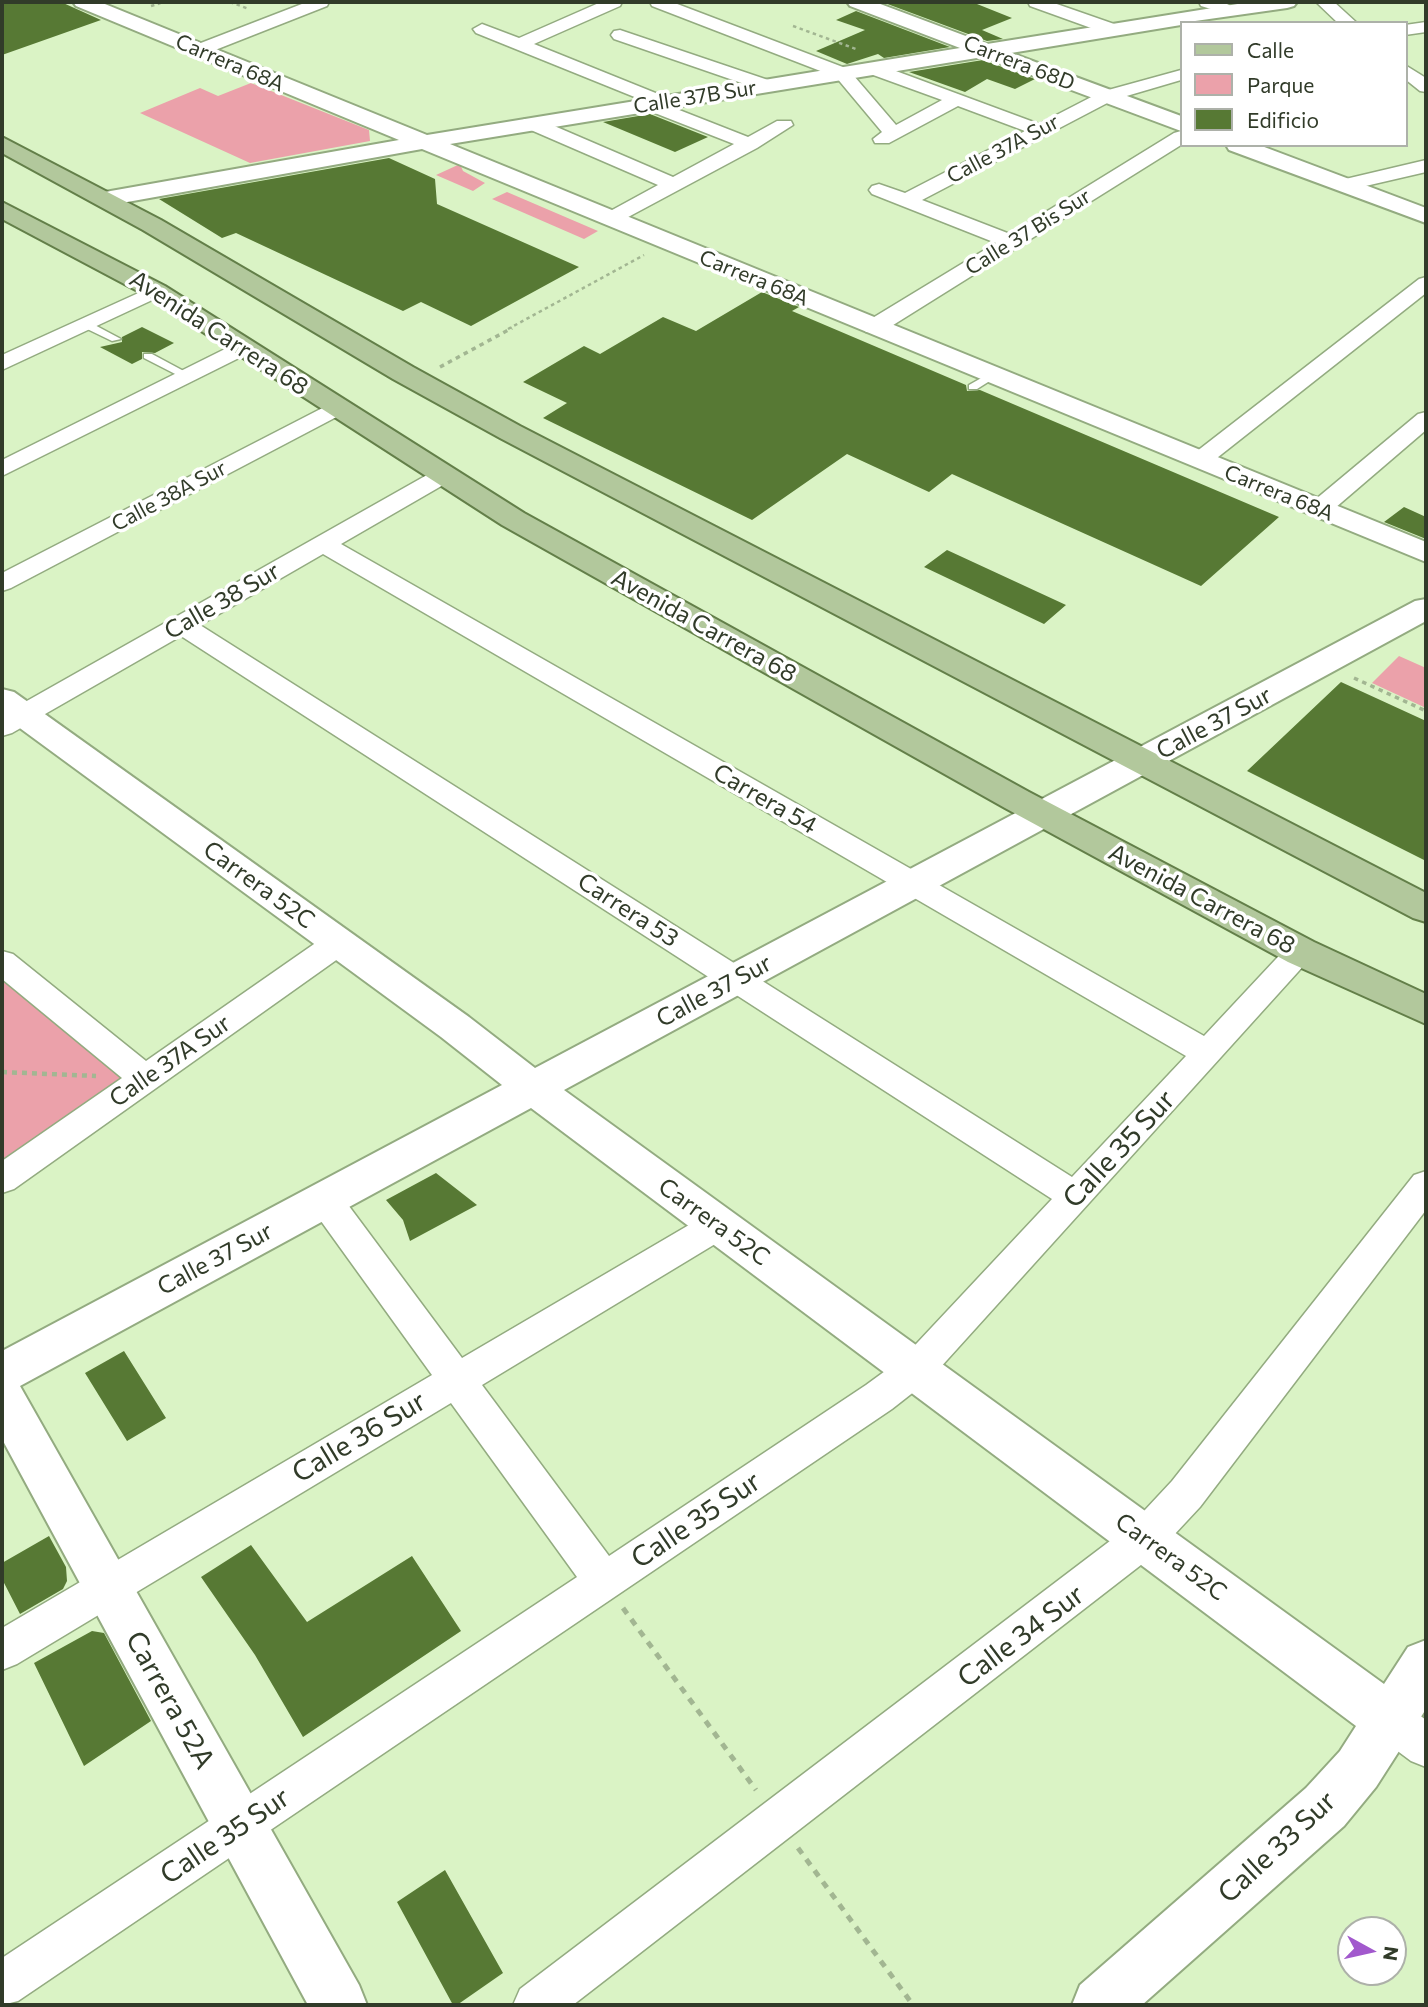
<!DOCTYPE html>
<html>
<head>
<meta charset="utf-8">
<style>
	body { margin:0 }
	#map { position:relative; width:1428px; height:2007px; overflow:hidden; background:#daf3c5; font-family:Commissioner,sans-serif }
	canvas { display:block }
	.frame { position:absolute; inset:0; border:4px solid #313b29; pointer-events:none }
	.legend { position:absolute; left:1180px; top:21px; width:228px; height:126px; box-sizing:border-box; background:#fff; border:2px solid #adb1a9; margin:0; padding:9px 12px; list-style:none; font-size:21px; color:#313b29 }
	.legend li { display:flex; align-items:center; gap:14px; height:35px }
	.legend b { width:35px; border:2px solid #adb1a9 }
	.north { position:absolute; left:1337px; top:1916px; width:70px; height:70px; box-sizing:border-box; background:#fff; border:2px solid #adb1a9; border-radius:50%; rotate:98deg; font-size:19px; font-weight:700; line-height:28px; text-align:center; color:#313b29 }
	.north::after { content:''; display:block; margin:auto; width:24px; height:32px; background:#a259cd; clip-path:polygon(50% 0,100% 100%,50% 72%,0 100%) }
</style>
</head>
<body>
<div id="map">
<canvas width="1428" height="2007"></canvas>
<div class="frame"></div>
<ul class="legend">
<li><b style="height:9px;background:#b2c89c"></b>Calle</li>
<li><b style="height:19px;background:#eba1aa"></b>Parque</li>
<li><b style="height:19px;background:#577934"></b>Edificio</li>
</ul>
<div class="north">N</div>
</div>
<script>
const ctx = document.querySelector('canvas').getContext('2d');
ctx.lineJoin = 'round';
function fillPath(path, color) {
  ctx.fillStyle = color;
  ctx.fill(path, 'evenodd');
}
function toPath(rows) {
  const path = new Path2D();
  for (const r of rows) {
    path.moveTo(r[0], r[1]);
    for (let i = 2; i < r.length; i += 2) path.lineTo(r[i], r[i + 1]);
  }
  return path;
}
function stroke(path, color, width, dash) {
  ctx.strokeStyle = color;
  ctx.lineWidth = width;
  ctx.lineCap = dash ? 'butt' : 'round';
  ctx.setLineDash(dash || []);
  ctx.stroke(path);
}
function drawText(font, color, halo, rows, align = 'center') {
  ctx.font = font + ' Commissioner,sans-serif';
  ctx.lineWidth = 7;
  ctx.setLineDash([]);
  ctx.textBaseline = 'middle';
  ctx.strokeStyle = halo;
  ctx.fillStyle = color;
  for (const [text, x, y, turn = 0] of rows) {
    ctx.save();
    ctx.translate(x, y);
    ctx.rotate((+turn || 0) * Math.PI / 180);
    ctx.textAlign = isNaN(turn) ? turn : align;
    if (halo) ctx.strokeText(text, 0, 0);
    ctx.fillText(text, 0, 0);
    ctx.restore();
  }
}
fillPath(toPath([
	[251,83,369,130,370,141,250,163,140,113,200,88,218,96],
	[460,164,463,171,485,183,473,191,436,175],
	[507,192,598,231,584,239,492,199],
	[1399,656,1426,668,1426,708,1372,683],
	[2,968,139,1078,2,1174]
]), '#eba1aa');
fillPath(toPath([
	[2,2,61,2,101,20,2,55],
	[882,2,972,2,1012,18,982,30,1003,39,987,41],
	[856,11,950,47,884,58,878,54,847,64,816,51,865,30,836,20],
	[983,60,1035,79,1015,89,987,79,965,92,909,72],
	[650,114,708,137,675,152,603,122],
	[389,158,435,179,437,204,579,267,471,326,421,302,403,311,236,233,222,238,159,199],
	[762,292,799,307,792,311,966,385,967,391,980,390,1279,517,1201,586,952,474,929,492,847,454,752,520,543,418,567,403,523,382,584,346,600,354,663,317,696,331],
	[142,327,174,343,155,353,142,352,142,359,132,364,100,347,122,342,122,337],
	[1404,507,1426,517,1426,539,1384,522],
	[947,550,1066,605,1044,624,924,567],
	[1341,682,1426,721,1426,861,1247,771],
	[436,1173,477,1205,410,1241,403,1220,386,1200],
	[124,1351,166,1418,127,1441,85,1373],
	[49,1536,66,1567,67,1581,63,1589,20,1614,2,1579,2,1563],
	[251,1545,307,1622,412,1556,461,1631,303,1737,255,1655,201,1577],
	[92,1631,104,1633,151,1721,84,1766,34,1663],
	[445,1870,503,1973,457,2005,453,2005,397,1902]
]), '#577934');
const lane = toPath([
	[81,322,89,322,121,339,112,341,81,326,81,322],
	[144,354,152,354,193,376,183,378,144,358,144,354],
	[992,372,996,373,996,377,977,389,969,389,969,385,992,372]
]);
const street = toPath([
	[307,2,329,2,327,6,205,54,193,54,190,50,193,46,307,2],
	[601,2,622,2,620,6,534,44,668,98,671,102,669,106,748,137,777,121,791,121,793,125,757,148,617,223,603,223,600,219,603,215,658,185,524,127,522,123,524,119,538,119,673,177,734,144,642,108,639,104,642,100,476,33,473,29,482,24,519,38,601,2],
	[650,2,672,2,848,69,896,125,942,100,865,72,862,68,865,64,877,64,1039,124,1101,92,1181,70,1181,80,1113,100,922,200,1010,234,1174,133,1181,131,1181,145,882,332,866,332,863,327,866,322,996,243,872,194,869,190,872,186,879,184,905,193,1025,131,958,106,889,143,875,143,873,139,882,132,836,77,652,6,650,2],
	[1028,2,1051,2,1117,25,1120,29,1111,34,1105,33,1030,6,1028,2],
	[1199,2,1223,2,1239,10,1231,15,1201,6,1199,2],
	[1316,2,1334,2,1357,23,1338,23,1316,2],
	[1426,22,1426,32,1405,35,1405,25,1426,22],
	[620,30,771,81,774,85,771,89,759,89,614,39,611,35,614,31,620,30],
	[1405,65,1426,78,1426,92,1420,91,1405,79,1405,65],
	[1426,160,1426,172,1344,191,1334,185,1337,181,1426,160],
	[1426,277,1426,293,1208,465,1192,465,1188,460,1192,455,1419,279,1426,277],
	[156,285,163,287,166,291,163,295,2,370,2,355,156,285],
	[243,340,251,342,254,347,251,352,2,476,2,460,243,340],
	[336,401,344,403,347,408,344,413,11,588,2,591,2,573,336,401],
	[1426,412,1426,430,1328,514,1319,516,1310,514,1307,509,1310,504,1418,414,1426,412],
	[442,469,450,471,454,476,450,481,341,544,1204,1036,1290,944,1301,941,1312,944,1316,952,929,1380,892,1409,18,2001,2,2005,2,1958,577,1577,451,1403,17,1664,2,1670,2,1628,432,1375,313,1210,308,1200,313,1190,325,1186,337,1190,462,1358,706,1215,718,1211,730,1215,735,1225,730,1235,482,1385,609,1556,866,1385,903,1358,1052,1199,181,636,12,733,2,736,2,715,434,471,442,469],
	[323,554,1186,1056,1072,1177,200,625,323,554],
	[338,932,349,935,353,943,349,951,14,1189,2,1193,2,1161,122,1078,2,979,2,951,13,954,146,1061,327,935,338,932],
	[1426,1171,1426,1210,1200,1507,1159,1551,573,2005,513,2005,520,1989,1131,1525,1172,1481,1414,1175,1426,1171],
	[1391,1699,1406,1705,1426,1720,1426,1767,1411,1761,1376,1735,1370,1720,1376,1705,1391,1699]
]);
const secondary = toPath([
	[73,2,100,2,427,135,960,48,850,6,847,2,875,2,987,44,1250,2,1297,2,1294,6,1287,8,1181,23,1181,25,1011,53,1181,116,1181,131,983,57,450,144,1426,542,1426,562,422,149,105,206,97,204,93,199,97,194,105,192,399,140,76,6,73,2],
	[1226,145,1259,145,1426,208,1426,223,1229,150,1226,145],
	[1426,599,1426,621,564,1090,1384,1684,1408,1647,1426,1640,1426,1709,1376,1787,1344,1826,1142,2005,1072,2005,1080,1985,1306,1788,1340,1751,1356,1726,531,1108,20,1386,359,1985,367,2005,308,2005,2,1439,2,1351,502,1085,441,1037,2,715,2,689,14,692,469,1017,535,1068,1415,601,1426,599]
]);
const primary = toPath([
	[2,137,161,220,413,367,520,426,1426,893,1426,922,1413,918,500,438,393,379,143,230,2,153,2,137],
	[2,202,165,286,524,513,1029,792,1314,942,1426,994,1426,1024,1288,962,1005,808,502,525,147,296,2,219,2,202]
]);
stroke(lane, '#93ab80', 3);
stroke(street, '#93ab80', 3);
stroke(secondary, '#93ab80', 4);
stroke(primary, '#637f49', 4);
stroke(toPath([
	[230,2,249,9],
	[151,6,164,2],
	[793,26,856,49],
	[508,329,644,255]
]), '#a2b692', 2.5, [3.5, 3.5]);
stroke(toPath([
	[440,367,512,328],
	[1354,678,1426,711]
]), '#a2b692', 3.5, [4.5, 4.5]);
stroke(toPath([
	[2,1072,96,1076]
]), '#a2b692', 4.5, [5, 5]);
stroke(toPath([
	[623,1608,756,1790],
	[798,1848,913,2005]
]), '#a2b692', 5, [7, 7]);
fillPath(lane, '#fff');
fillPath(street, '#fff');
fillPath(secondary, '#fff');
fillPath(primary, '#b2c89c');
drawText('21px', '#313b29', '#fff', [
	["Carrera 68A",230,63,23],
	["Carrera 68D",1019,63,21],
	["Calle 37B Sur",695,97,-9],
	["Calle 37A Sur",1003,149,-28],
	["Calle 37 Bis Sur",1028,232,-32],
	["Carrera 68A",754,278,22],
	["Carrera 68A",1279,493,22],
	["Calle 38A Sur",169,496,-28]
]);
drawText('24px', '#313b29', '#fff', [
	["Avenida Carrera 68",219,333,33],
	["Calle 38 Sur",222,601,-30],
	["Avenida Carrera 68",704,626,29],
	["Calle 37 Sur",1214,723,-28],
	["Carrera 54",765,799,30],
	["Carrera 52C",259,885,36],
	["Avenida Carrera 68",1202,899,28],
	["Carrera 53",628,910,33],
	["Calle 37 Sur",714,991,-28],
	["Calle 37A Sur",170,1061,-35],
	["Carrera 52C",714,1222,36],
	["Calle 37 Sur",215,1259,-28],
	["Carrera 52C",1171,1557,36]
]);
drawText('28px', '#313b29', '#fff', [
	["Calle 35 Sur",1119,1149,-47],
	["Calle 36 Sur",359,1437,-31],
	["Calle 35 Sur",696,1520,-34],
	["Calle 34 Sur",1021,1636,-37],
	["Carrera 52A",170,1700,61],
	["Calle 35 Sur",225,1836,-34],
	["Calle 33 Sur",1277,1847,-43]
]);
</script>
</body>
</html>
